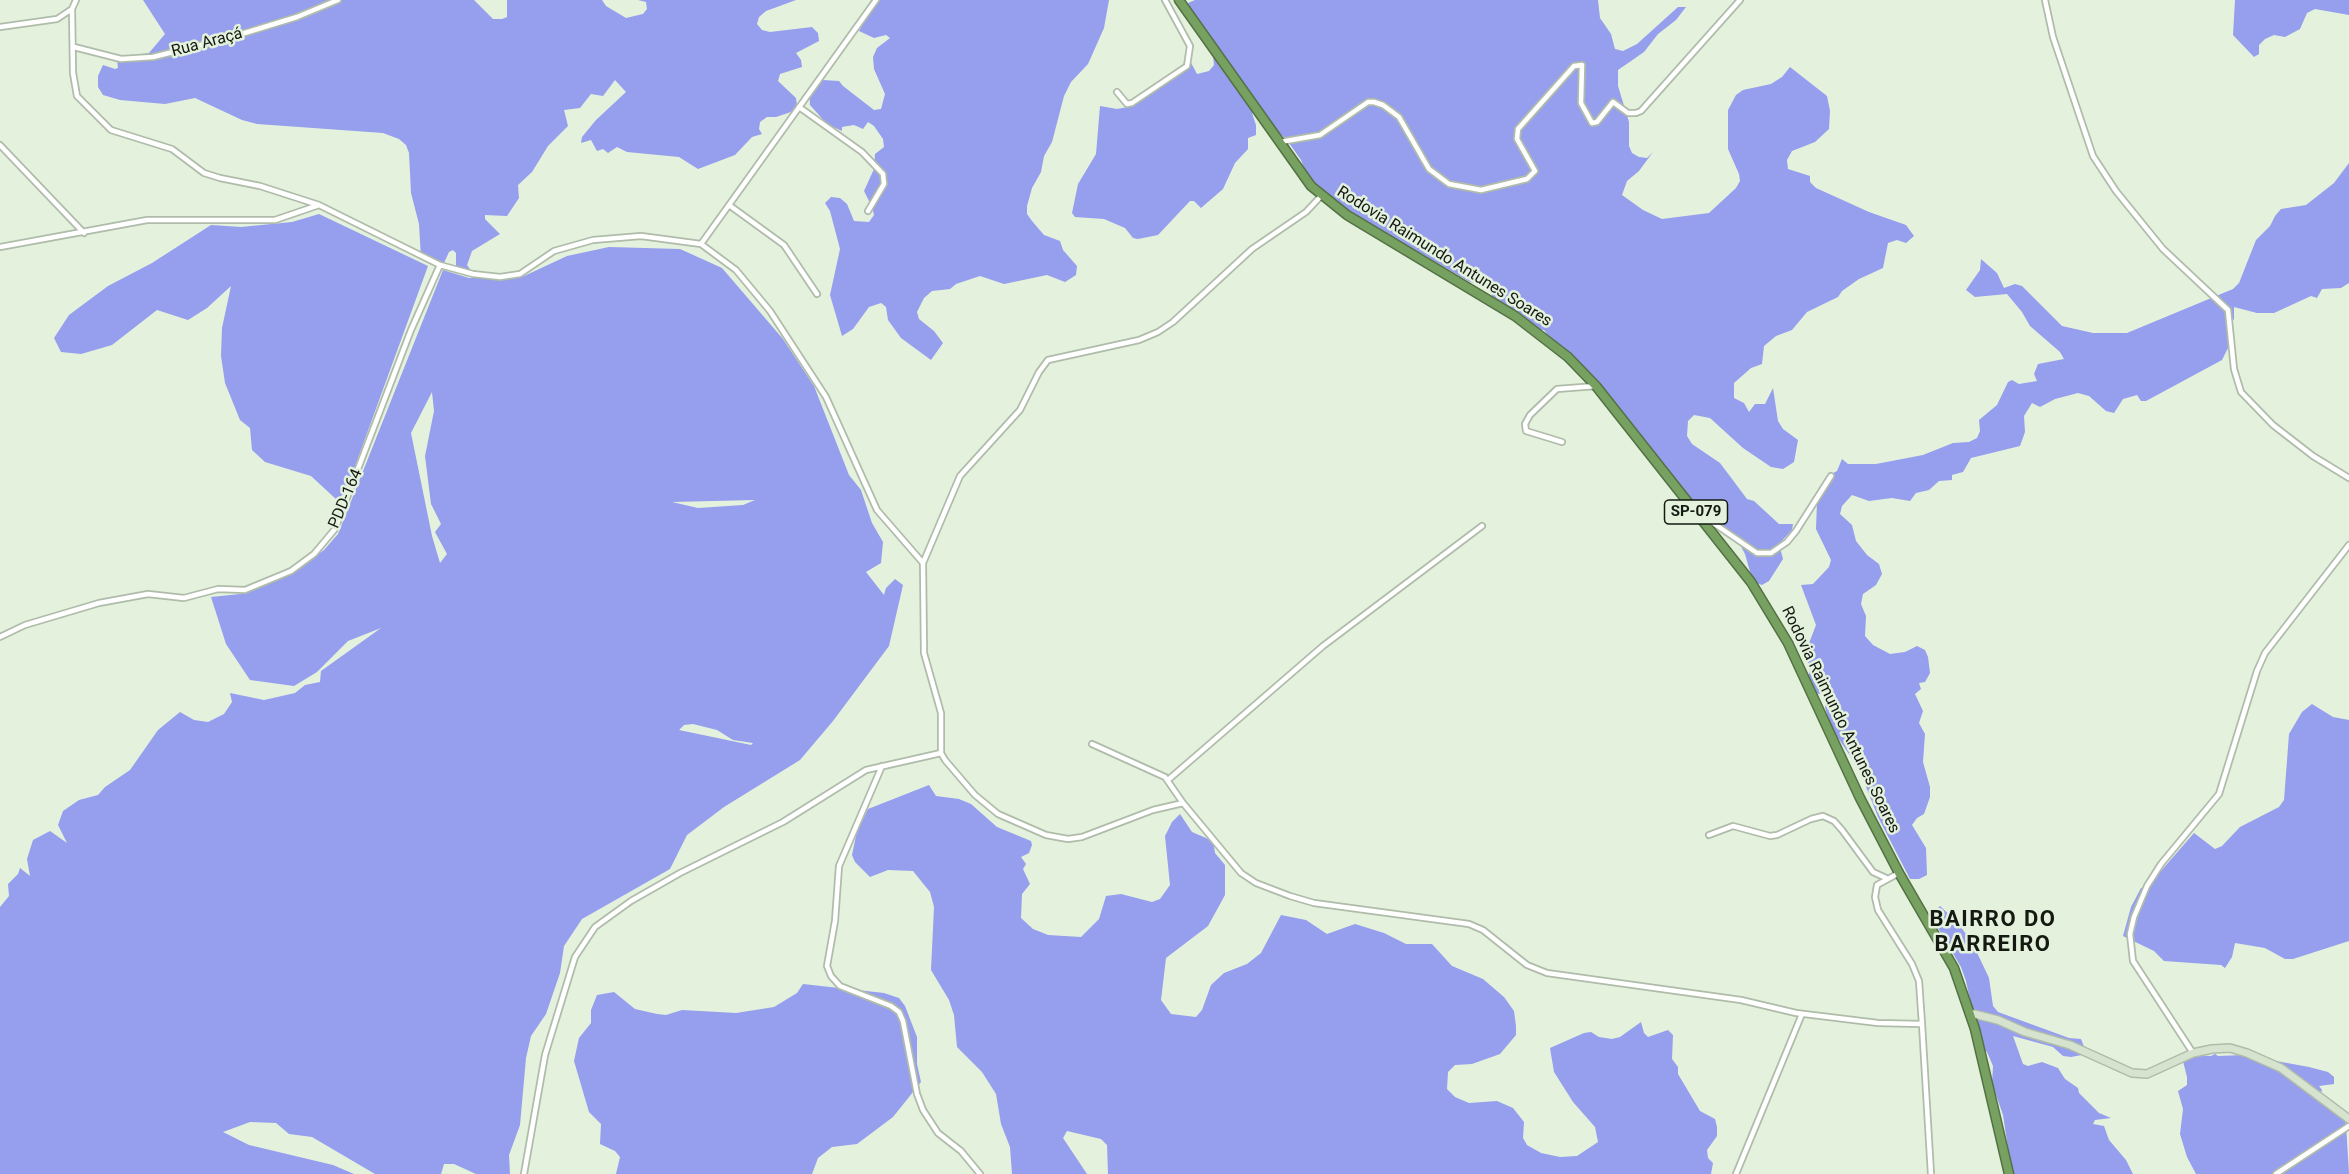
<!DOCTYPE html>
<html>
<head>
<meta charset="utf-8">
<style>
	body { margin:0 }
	canvas { display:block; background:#e3f1dd }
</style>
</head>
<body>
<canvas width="2349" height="1174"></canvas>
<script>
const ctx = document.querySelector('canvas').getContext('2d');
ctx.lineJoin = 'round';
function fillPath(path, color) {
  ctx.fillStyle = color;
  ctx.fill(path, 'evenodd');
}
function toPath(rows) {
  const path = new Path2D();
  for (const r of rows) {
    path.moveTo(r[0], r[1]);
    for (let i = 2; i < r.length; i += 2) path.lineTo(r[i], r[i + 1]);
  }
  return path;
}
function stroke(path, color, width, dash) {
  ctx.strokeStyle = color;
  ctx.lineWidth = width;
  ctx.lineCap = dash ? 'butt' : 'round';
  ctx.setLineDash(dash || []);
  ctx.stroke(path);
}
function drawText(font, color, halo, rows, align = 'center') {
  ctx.font = font + ' Roboto,sans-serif';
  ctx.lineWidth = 5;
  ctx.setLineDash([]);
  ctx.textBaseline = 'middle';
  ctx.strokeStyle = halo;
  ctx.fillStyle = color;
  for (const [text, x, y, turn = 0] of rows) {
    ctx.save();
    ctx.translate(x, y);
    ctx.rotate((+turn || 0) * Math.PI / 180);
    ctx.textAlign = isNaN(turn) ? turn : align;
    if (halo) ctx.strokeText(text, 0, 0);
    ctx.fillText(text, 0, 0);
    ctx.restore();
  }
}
fillPath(toPath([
	[143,0,474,0,493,19,502,19,507,17,507,0,602,0,606,6,626,18,643,14,647,9,646,2,638,0,796,0,766,11,759,17,757,24,762,30,770,32,812,27,818,33,819,41,796,53,801,60,802,67,780,74,778,81,796,98,797,106,791,112,776,117,767,117,760,122,759,129,762,134,752,137,735,155,698,169,679,157,627,152,617,147,608,153,603,149,597,151,591,140,581,143,582,137,596,120,626,92,615,80,603,96,591,94,580,108,564,110,568,126,548,146,532,172,518,185,519,198,507,216,485,215,485,219,500,234,472,251,467,265,472,272,469,275,456,268,456,253,453,250,449,252,443,265,421,258,419,224,411,193,409,153,406,145,399,139,383,133,257,124,242,120,195,98,165,104,120,100,103,95,98,87,98,76,103,65,115,69,118,68,117,59,120,57,149,53,165,34],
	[875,0,1109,0,1104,28,1088,64,1071,82,1064,96,1052,142,1044,156,1041,172,1032,188,1027,206,1027,214,1032,221,1044,235,1060,241,1063,250,1077,266,1076,275,1065,282,1047,275,1004,284,980,276,956,284,950,289,932,291,924,298,917,312,919,319,934,331,943,343,931,360,901,338,888,320,886,307,881,303,869,307,853,329,842,336,830,295,840,249,830,211,825,203,831,197,840,198,847,204,854,221,869,222,874,215,872,207,864,191,874,169,875,154,884,147,883,139,874,126,868,122,863,129,854,125,842,127,842,131,827,124,810,105,809,89,823,80,839,81,843,86,874,110,881,109,885,94,874,69,873,57,877,48,890,38,886,35,874,38,859,31],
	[1195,0,1598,0,1600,18,1611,34,1615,49,1623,51,1637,44,1678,7,1686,7,1676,20,1658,34,1644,52,1618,70,1618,86,1629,122,1629,146,1632,153,1639,157,1647,158,1653,152,1639,171,1627,181,1622,195,1643,210,1662,219,1709,213,1736,188,1740,181,1739,174,1728,149,1728,110,1736,95,1743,90,1771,84,1782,77,1790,67,1827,96,1830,111,1829,129,1815,142,1792,151,1787,160,1788,169,1810,176,1810,182,1816,188,1869,212,1906,225,1914,236,1906,243,1897,240,1888,243,1883,268,1859,279,1842,291,1838,297,1807,312,1792,330,1776,336,1764,346,1762,364,1751,368,1734,383,1734,398,1744,403,1749,412,1755,404,1765,404,1773,388,1778,421,1783,429,1798,440,1794,462,1783,469,1771,467,1743,448,1710,418,1694,415,1688,421,1687,436,1692,444,1720,463,1747,499,1754,501,1779,524,1793,524,1792,530,1779,544,1783,559,1769,581,1762,585,1753,582,1745,554,1736,537,1705,516,1579,364,1563,355,1544,330,1528,328,1493,297,1485,284,1470,282,1398,240,1376,231,1357,215,1321,193,1306,174,1301,160,1287,140,1256,112,1252,113,1256,125,1256,135,1248,138,1248,149,1235,163,1223,189,1201,208,1194,201,1190,201,1158,235,1138,239,1133,238,1125,228,1104,219,1075,217,1072,213,1078,184,1096,154,1100,106,1117,109,1128,107,1180,69,1188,57,1197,74,1209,71,1214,65,1213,55,1188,3],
	[2235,0,2349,0,2349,15,2315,9,2307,13,2300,29,2285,37,2274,35,2265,39,2259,45,2259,54,2254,57,2233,35],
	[2349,163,2349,283,2341,288,2322,289,2317,298,2311,296,2274,313,2257,313,2234,307,2234,320,2229,317,2229,346,2222,360,2146,401,2141,401,2137,395,2123,399,2114,413,2106,411,2089,396,2078,393,2055,399,2040,407,2032,403,2024,416,2025,432,2020,446,1971,458,1963,472,1952,475,1952,480,1939,481,1929,490,1916,493,1910,501,1892,498,1869,501,1852,495,1842,506,1840,514,1852,525,1856,541,1867,555,1879,564,1882,574,1876,585,1863,594,1861,604,1866,616,1865,636,1873,645,1890,654,1905,652,1917,646,1925,650,1928,657,1930,673,1925,682,1919,683,1921,689,1915,694,1923,711,1919,723,1925,734,1923,762,1930,787,1930,797,1924,814,1917,818,1912,825,1926,848,1927,875,1919,879,1910,879,1878,817,1859,769,1830,726,1825,707,1829,695,1812,693,1806,681,1810,671,1806,651,1816,625,1801,585,1813,584,1829,567,1831,560,1816,529,1817,502,1828,476,1837,471,1842,459,1848,464,1876,464,1923,455,1953,443,1969,442,1977,438,1980,431,1979,420,1997,405,2008,382,2012,380,2019,384,2037,381,2034,374,2038,364,2064,359,2060,352,2030,326,2022,312,2007,294,1975,297,1966,290,1980,270,1981,259,1997,273,2004,288,2015,284,2022,286,2062,326,2093,333,2127,333,2233,289,2239,283,2256,240,2270,226,2275,216,2281,209,2306,205,2334,183],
	[319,214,428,266,346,491,337,500,311,476,265,462,252,450,250,428,240,420,225,383,221,356,222,328,231,286,207,308,188,320,157,310,112,345,81,354,61,352,54,338,69,315,108,286,152,263,211,225,241,227,292,222],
	[609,247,680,249,722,268,783,339,814,386,849,475,861,490,872,523,883,542,881,563,866,572,884,595,886,588,895,579,903,585,889,646,833,721,800,760,724,807,687,835,670,869,582,919,564,946,560,973,546,1014,531,1036,526,1058,520,1125,509,1155,510,1174,476,1174,454,1164,444,1164,441,1174,375,1174,312,1137,289,1134,276,1123,250,1122,223,1132,249,1145,333,1165,354,1174,0,1174,0,907,9,896,8,884,18,874,20,868,30,876,27,859,33,840,50,831,67,843,58,825,63,811,79,800,98,795,105,787,130,770,158,730,180,712,194,720,208,722,224,714,232,702,230,693,264,700,295,693,305,685,320,682,321,671,381,628,348,641,317,672,294,686,250,680,226,644,211,597,240,594,283,578,324,550,338,534,443,270,469,278,522,277,567,256],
	[432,392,434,411,425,456,431,504,441,524,435,532,447,554,440,563,432,536,411,433],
	[755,500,743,505,698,508,672,502],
	[693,724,717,730,733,740,753,743,751,745,679,730,684,725],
	[2312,704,2333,717,2349,720,2349,941,2293,959,2285,959,2265,948,2235,943,2232,957,2225,968,2221,965,2164,961,2154,951,2123,936,2131,907,2141,888,2147,887,2194,833,2215,849,2222,846,2240,827,2279,807,2284,800,2289,734,2302,712],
	[929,785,936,796,959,799,971,804,997,827,1031,841,1032,845,1029,853,1021,857,1026,864,1023,869,1030,884,1022,894,1021,918,1033,929,1048,935,1081,937,1099,919,1106,896,1121,894,1152,902,1160,899,1170,885,1165,836,1172,822,1180,814,1192,832,1213,841,1215,853,1225,865,1225,895,1208,926,1166,958,1161,1000,1171,1014,1196,1017,1202,1010,1211,985,1224,973,1247,964,1261,953,1281,915,1306,920,1327,934,1355,924,1384,933,1406,944,1432,944,1452,966,1483,979,1504,997,1514,1011,1516,1026,1516,1035,1500,1054,1472,1064,1455,1065,1448,1072,1447,1089,1455,1097,1469,1103,1497,1101,1513,1108,1524,1122,1523,1138,1527,1145,1541,1153,1560,1157,1577,1156,1598,1142,1595,1127,1573,1102,1554,1072,1550,1048,1584,1033,1591,1032,1599,1037,1612,1039,1620,1037,1641,1022,1644,1033,1648,1037,1668,1030,1673,1035,1672,1059,1678,1067,1678,1074,1700,1111,1715,1119,1717,1127,1717,1136,1707,1150,1708,1158,1713,1163,1711,1174,1108,1174,1107,1145,1101,1139,1067,1131,1063,1138,1087,1174,1012,1174,1010,1147,1001,1124,996,1094,982,1072,957,1047,954,1015,949,1000,931,970,934,907,930,892,913,871,888,870,870,877,855,862,852,855,857,831,868,809],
	[1940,906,1957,922,1972,942,1989,978,1993,1006,1998,1012,2069,1038,2081,1039,2087,1054,2071,1057,2063,1056,2053,1047,2013,1036,2023,1064,2028,1066,2042,1062,2058,1068,2065,1079,2078,1088,2079,1093,2099,1113,2111,1118,2095,1120,2093,1124,2104,1126,2109,1140,2126,1160,2133,1174,2012,1174,2003,1115,1992,1083,1993,1066,1987,1052,1980,1046,1966,981,1961,967,1932,918,1934,911],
	[803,984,884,993,899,998,905,1006,917,1037,917,1064,921,1082,893,1117,857,1144,832,1147,818,1158,812,1174,616,1174,620,1157,615,1151,600,1144,601,1124,589,1112,574,1061,579,1038,591,1023,591,1010,597,995,614,992,635,1009,657,1014,666,1015,682,1010,736,1013,774,1007,797,993],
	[2215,1054,2218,1056,2243,1055,2309,1067,2328,1072,2334,1077,2334,1084,2319,1086,2322,1090,2320,1095,2339,1108,2346,1124,2349,1174,2196,1174,2187,1157,2180,1134,2183,1109,2178,1091,2187,1085,2187,1077,2183,1061,2184,1055,2211,1056]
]), '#969eee');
const street = toPath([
	[2045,0,2053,37,2093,156,2116,191,2163,249,2228,310,2234,369,2241,392,2273,425,2313,456,2349,478],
	[72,9,73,73,77,96,111,130,172,149,204,173,220,178,260,186,319,205],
	[0,27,57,19,72,9,76,0],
	[74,47,121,59,153,57,225,39,297,17,338,0],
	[1117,92,1127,104,1132,103,1187,66,1190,46,1165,0],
	[799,107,862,152,883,174,884,184,868,211],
	[1280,142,1320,135,1368,102,1374,102,1383,105,1399,117,1429,169,1449,184,1481,190,1527,179,1535,171,1517,139,1518,129,1574,66,1582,65,1581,103,1592,123,1597,122,1613,102,1628,113,1636,113,1641,111,1740,0],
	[0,145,84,233],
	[729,205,784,245,817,294],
	[701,244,876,0],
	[0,247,147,220,275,220,319,205,440,265,473,274,500,277,520,274,554,251,593,240,641,236,701,244,736,270,770,311,826,397,877,510,923,563,924,653,941,713,941,753,945,760,975,795,998,814,1046,835,1068,839,1082,837,1153,810,1183,803,1241,873,1256,883,1290,896,1314,903,1469,924,1483,930,1527,965,1547,973,1741,1000,1796,1013,1878,1023,1922,1024,1919,981,1912,964,1878,910,1875,897,1877,885,1899,873],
	[1562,442,1526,431,1525,424,1530,415,1557,389,1596,386],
	[1700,514,1757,553,1771,553,1787,542,1796,531,1831,476],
	[923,563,960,476,1020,410,1039,372,1048,360,1139,340,1158,332,1173,322,1252,249,1306,212,1321,196],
	[0,637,25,625,99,603,148,594,184,598,218,589,245,590,291,571,314,554,335,529,411,330,440,265],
	[1092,744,1165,777,1183,803],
	[882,766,839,866,835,921,827,966,831,976,840,986,891,1006,899,1012,903,1021,917,1094,923,1110,938,1133,961,1151,980,1174],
	[1168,780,1323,646,1482,526],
	[1709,835,1733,826,1770,836,1777,835,1811,819,1823,816,1834,821,1842,830,1873,872,1886,878],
	[1922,1024,1931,1174],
	[2193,1053,2133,961,2130,934,2134,917,2147,886,2161,864,2219,794,2257,671,2265,653,2349,545],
	[524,1174,545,1055,575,957,595,927,631,901,680,873,783,822,866,770,941,753],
	[1736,1174,1802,1014],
	[2276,1174,2349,1126]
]);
const secondary = toPath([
	[1970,1013,1998,1020,2025,1032,2070,1045,2132,1073,2147,1074,2193,1053,2212,1049,2230,1048,2247,1053,2281,1068,2349,1119]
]);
const highway = toPath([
	[1179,0,1311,186,1347,215,1515,316,1568,357,1596,386,1751,582,1788,643,1860,798,1899,873,1954,968,1975,1029,2009,1174]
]);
stroke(street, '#b0bcaa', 8);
stroke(secondary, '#b0bcaa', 10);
stroke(highway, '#547145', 11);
stroke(street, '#fff', 4.5);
stroke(secondary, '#d6e3cf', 7);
stroke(highway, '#77a160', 8);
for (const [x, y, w] of [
	[1696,512,63]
]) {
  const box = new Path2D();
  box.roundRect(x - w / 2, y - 12, w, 24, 4.5);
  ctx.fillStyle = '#e3f1dd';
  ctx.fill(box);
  stroke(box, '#141912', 1.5);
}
drawText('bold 15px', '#141912', null, [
	["SP-079",1696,512]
]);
drawText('16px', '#141912', '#e3f1dd', [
	["Rua Araçá",207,43,-15],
	["Rodovia Raimundo Antunes Soares",1444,257,32],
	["PDD-164",346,499,-67],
	["Rodovia Raimundo Antunes Soares",1840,720,64]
]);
ctx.letterSpacing = '1.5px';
drawText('bold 22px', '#141912', '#e3f1dd', [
	["BAIRRO DO",1993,920],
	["BARREIRO",1993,945]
]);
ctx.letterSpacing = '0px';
</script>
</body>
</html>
